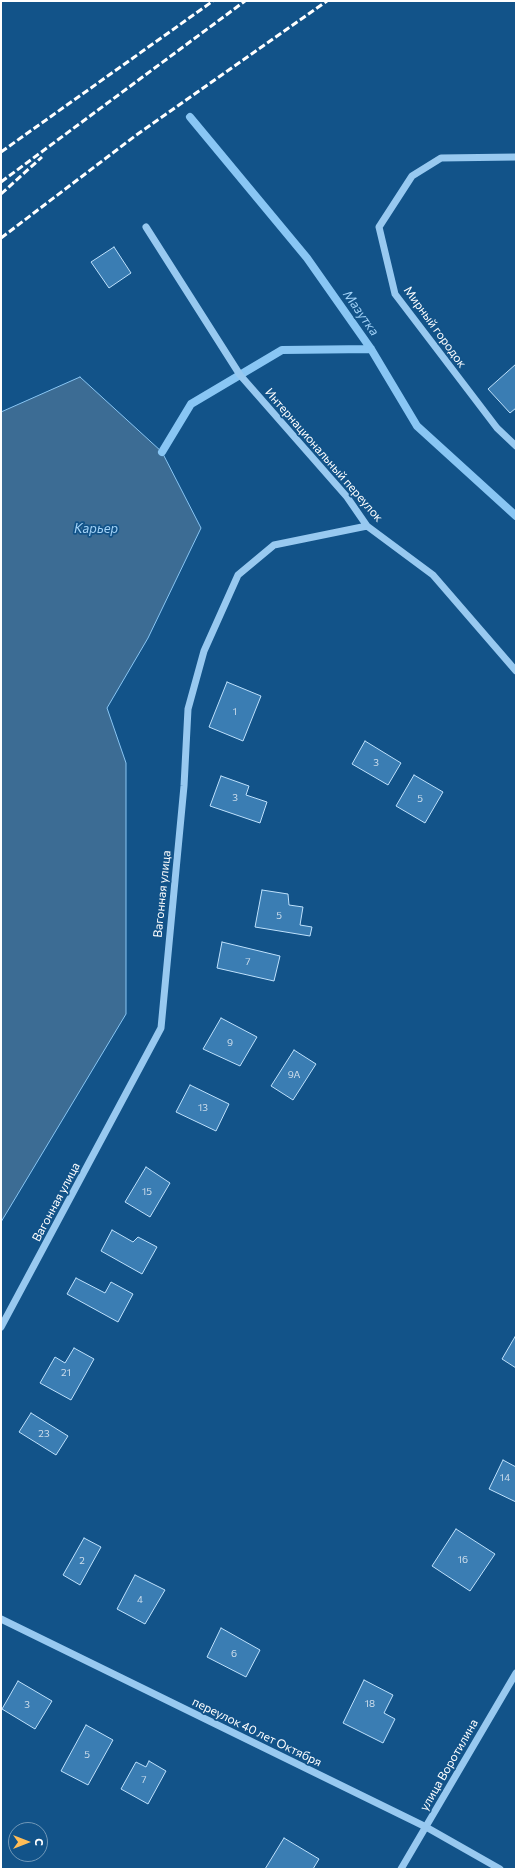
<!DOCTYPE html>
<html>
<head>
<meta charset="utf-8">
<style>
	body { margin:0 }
	#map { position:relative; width:517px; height:1870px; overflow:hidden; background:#125389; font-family:Commissioner,sans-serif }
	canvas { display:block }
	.frame { position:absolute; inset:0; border:2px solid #fff; pointer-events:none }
	.north { position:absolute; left:8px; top:1822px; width:40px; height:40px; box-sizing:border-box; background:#125389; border:1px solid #7198b8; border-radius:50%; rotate:90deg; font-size:11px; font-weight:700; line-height:16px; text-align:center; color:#fff }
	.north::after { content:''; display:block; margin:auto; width:14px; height:18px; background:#ffbd57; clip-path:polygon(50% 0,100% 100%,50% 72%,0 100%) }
</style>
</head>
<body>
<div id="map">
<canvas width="517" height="1870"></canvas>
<div class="frame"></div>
<div class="north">С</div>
</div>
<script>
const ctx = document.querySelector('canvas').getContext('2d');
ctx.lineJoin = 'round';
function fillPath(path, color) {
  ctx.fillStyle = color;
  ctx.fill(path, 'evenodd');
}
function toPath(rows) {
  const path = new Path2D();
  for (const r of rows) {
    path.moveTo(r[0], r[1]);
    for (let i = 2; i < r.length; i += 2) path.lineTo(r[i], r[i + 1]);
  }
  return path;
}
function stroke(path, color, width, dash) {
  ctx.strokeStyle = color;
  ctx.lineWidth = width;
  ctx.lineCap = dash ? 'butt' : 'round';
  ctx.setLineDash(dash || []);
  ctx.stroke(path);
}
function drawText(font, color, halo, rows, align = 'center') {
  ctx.font = font + ' Commissioner,sans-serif';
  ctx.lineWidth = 3.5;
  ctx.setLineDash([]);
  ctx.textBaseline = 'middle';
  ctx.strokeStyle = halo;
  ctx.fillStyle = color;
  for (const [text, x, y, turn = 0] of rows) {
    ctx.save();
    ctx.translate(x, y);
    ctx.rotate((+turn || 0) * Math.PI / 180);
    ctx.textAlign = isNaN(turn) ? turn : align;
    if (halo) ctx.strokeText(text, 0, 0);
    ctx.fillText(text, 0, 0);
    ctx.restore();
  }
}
const water = toPath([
	[80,377,162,452,201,528,148,638,107,708,126,763,126,1014,1,1222,1,412,80,377]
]);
fillPath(water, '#3c6c94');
stroke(water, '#89c6f4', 1);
stroke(toPath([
	[190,117,307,258,371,349,417,426,516,516],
	[162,452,191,404,282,350,371,349]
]), '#89c6f4', 8);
const building = toPath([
	[114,247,131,273,109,288,91,262,114,247],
	[516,364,516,408,510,413,488,389,516,364],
	[227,682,261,696,243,741,209,727,227,682],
	[365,741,401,763,388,785,352,764,365,741],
	[414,775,443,792,425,823,396,806,414,775],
	[221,776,249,786,246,795,267,802,260,823,210,806,221,776],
	[262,890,288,894,289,905,303,907,300,925,312,927,310,936,255,927,262,890],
	[222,942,280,956,274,981,217,968,222,942],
	[221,1018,257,1037,240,1066,203,1049,221,1018],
	[294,1050,316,1064,293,1100,271,1086,294,1050],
	[190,1085,229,1104,216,1131,176,1112,190,1085],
	[146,1167,170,1183,150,1217,125,1202,146,1167],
	[112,1230,133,1242,138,1237,157,1247,142,1274,101,1251,112,1230],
	[76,1278,105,1293,111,1282,133,1294,118,1322,67,1294,76,1278],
	[516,1335,516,1368,502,1359,516,1335],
	[74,1348,94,1359,71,1400,40,1383,55,1357,65,1363,74,1348],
	[31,1413,68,1436,56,1455,19,1432,31,1413],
	[503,1460,516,1467,516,1502,489,1489,503,1460],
	[456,1529,495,1554,470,1591,432,1566,456,1529],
	[84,1538,101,1547,80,1585,63,1575,84,1538],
	[135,1575,165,1590,145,1624,117,1609,135,1575],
	[221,1628,260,1650,246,1677,207,1657,221,1628],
	[364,1680,393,1695,384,1713,395,1719,383,1743,343,1723,364,1680],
	[18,1681,52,1701,35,1729,2,1709,18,1681],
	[86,1725,113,1740,88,1785,61,1771,86,1725],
	[149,1761,166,1771,148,1804,121,1789,136,1762,146,1767,149,1761],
	[284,1838,319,1859,313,1869,265,1869,284,1838]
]);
fillPath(building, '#3a7db3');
stroke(building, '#bee1fc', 1);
stroke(toPath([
	[516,157,441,158,412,176,379,227,395,294,497,428,516,446],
	[146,227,240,375,347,497,367,526,433,575,516,671],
	[1,1327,161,1028,184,786,188,709,204,651,238,575,274,545,367,526],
	[1,1619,426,1827,500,1869],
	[401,1869,516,1673]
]), '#98c9f0', 7);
stroke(toPath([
	[1,152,213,1],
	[1,182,245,1],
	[1,194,42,157],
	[1,238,135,136,327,1]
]), '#fff', 3, [7, 3]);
drawText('10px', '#cedeec', null, [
	["1",235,712],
	["3",376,763],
	["3",235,798],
	["5",420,799],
	["5",279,916],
	["7",248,962],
	["9",230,1043],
	["9А",294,1075],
	["13",203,1108],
	["15",147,1192],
	["21",66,1373],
	["23",44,1434],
	["14",505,1478],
	["16",463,1560],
	["2",82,1561],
	["4",140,1600],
	["6",234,1654],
	["18",370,1704],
	["3",27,1705],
	["5",87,1755],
	["7",144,1780]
]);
drawText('12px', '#fff', '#125389', [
	["Мирный городок",435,327,54],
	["Интернациональный переулок",324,455,49],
	["Вагонная улица",162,894,-84],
	["Вагонная улица",56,1202,-62],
	["переулок 40 лет Октября",257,1732,26],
	["улица Воротилина",449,1765,-60]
]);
drawText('italic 13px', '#a3d3f8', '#125389', [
	["Мазутка",361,313,55],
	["Карьер",96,529]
]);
</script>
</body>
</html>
